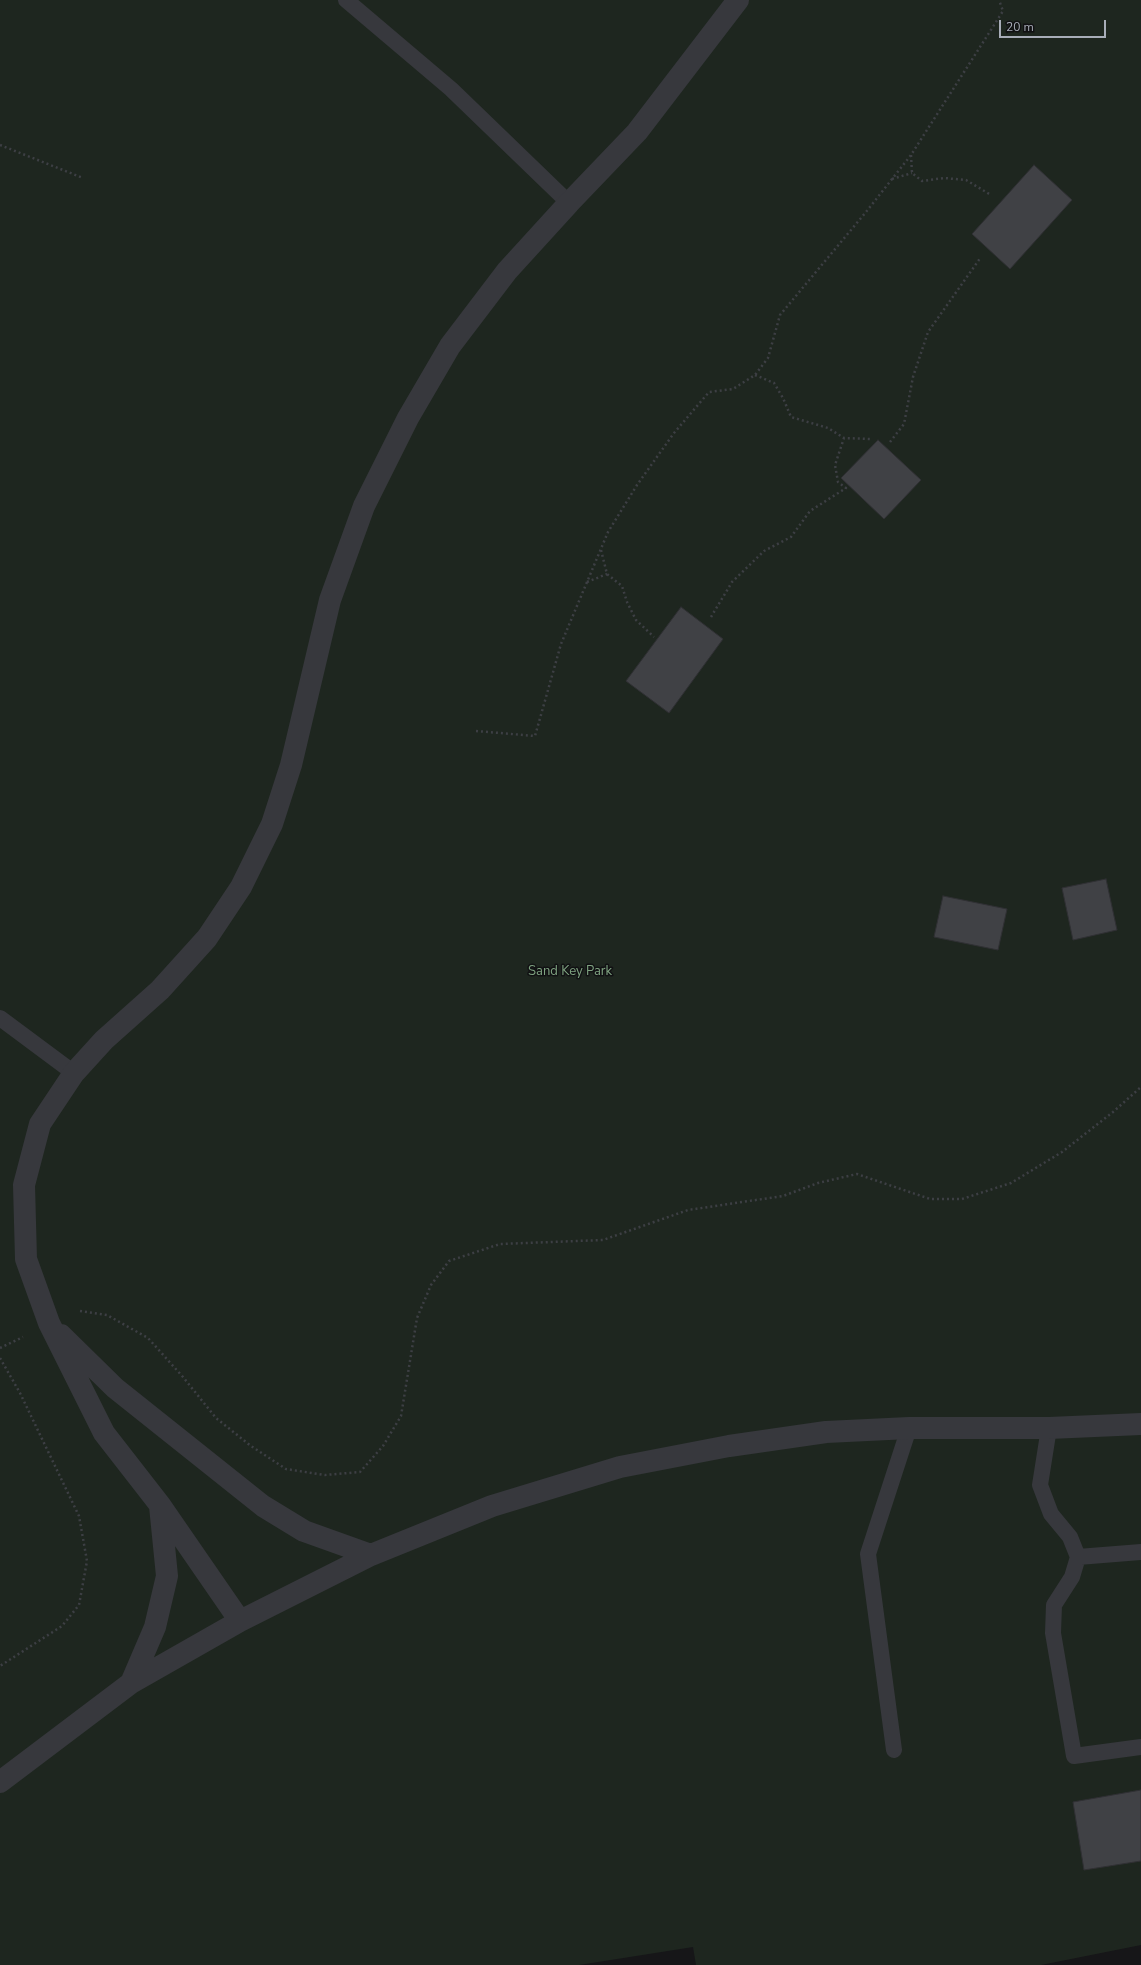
<!DOCTYPE html>
<html>
<head>
<meta charset="utf-8">
<style>
	body { margin:0 }
	#map { position:relative; width:1141px; height:1965px; overflow:hidden; background:#161618; font-family:"Nunito Sans",sans-serif }
	canvas { display:block }
	.scale { position:absolute; left:999px; top:20px; width:107px; height:18px; box-sizing:border-box; border:2px solid #a8adb8; border-top:0; padding-left:5px; font-size:12px; line-height:14px; white-space:nowrap; color:#a8adb8; -webkit-text-stroke:3px #111113; paint-order:stroke }
</style>
</head>
<body>
<div id="map">
<canvas width="1141" height="1965"></canvas>
<div class="scale">20 m</div>
</div>
<script>
const ctx = document.querySelector('canvas').getContext('2d');
ctx.lineJoin = 'round';
function fillPath(path, color) {
  ctx.fillStyle = color;
  ctx.fill(path, 'evenodd');
}
function toPath(rows) {
  const path = new Path2D();
  for (const r of rows) {
    path.moveTo(r[0], r[1]);
    for (let i = 2; i < r.length; i += 2) path.lineTo(r[i], r[i + 1]);
  }
  return path;
}
function stroke(path, color, width, dash) {
  ctx.strokeStyle = color;
  ctx.lineWidth = width;
  ctx.lineCap = dash ? 'butt' : 'round';
  ctx.setLineDash(dash || []);
  ctx.stroke(path);
}
function drawText(font, color, halo, rows, align = 'center') {
  ctx.font = font + ' "Nunito Sans",sans-serif';
  ctx.lineWidth = 3;
  ctx.setLineDash([]);
  ctx.textBaseline = 'middle';
  ctx.strokeStyle = halo;
  ctx.fillStyle = color;
  for (const [text, x, y, turn = 0] of rows) {
    ctx.save();
    ctx.translate(x, y);
    ctx.rotate((+turn || 0) * Math.PI / 180);
    ctx.textAlign = isNaN(turn) ? turn : align;
    if (halo) ctx.strokeText(text, 0, 0);
    ctx.fillText(text, 0, 0);
    ctx.restore();
  }
}
fillPath(toPath([
	[0,0,1141,0,1141,1945,1041,1965,696,1965,693,1947,579,1965,0,1965]
]), '#1e261f');
const building = toPath([
	[1034,165,1072,200,1010,269,972,234,1034,165],
	[878,440,921,480,884,519,841,478,878,440],
	[681,607,723,639,669,713,626,681,681,607],
	[1106,879,1117,930,1073,940,1062,888,1106,879],
	[943,896,1007,909,998,950,934,937,943,896],
	[1141,1790,1141,1861,1084,1870,1073,1802,1141,1790]
]);
fillPath(building, '#404145');
stroke(building, '#303034', 1);
stroke(toPath([
	[0,145,83,178],
	[911,155,912,173,922,181,944,178,966,180,991,195],
	[892,179,912,173],
	[755,375,774,383,783,398,791,417,828,428,844,438,870,439],
	[890,442,904,424,913,377,928,332,981,257],
	[601,550,607,574,622,586,627,602,636,620,654,637],
	[587,582,607,574],
	[711,617,732,582,764,551,791,537,810,511,846,488,838,482,835,465,844,438],
	[476,731,535,736,561,644,608,532,637,485,674,433,709,392,733,389,755,375,768,358,780,315,866,212,911,155,1003,11,999,0],
	[80,1311,107,1315,148,1338,183,1377,216,1418,251,1446,286,1469,325,1475,360,1472,383,1446,401,1416,417,1318,431,1285,449,1261,500,1244,603,1240,688,1210,783,1196,818,1183,857,1174,930,1199,962,1199,1011,1183,1062,1152,1113,1112,1141,1087],
	[0,1348,23,1337],
	[0,1358,20,1393,79,1516,87,1561,79,1605,62,1626,0,1666]
]), '#3d3f44', 2.5, [2, 3]);
stroke(toPath([
	[346,0,451,89,569,203],
	[0,1018,74,1073],
	[1049,1428,1040,1485,1051,1514,1070,1537,1078,1557,1072,1577,1054,1605,1053,1633,1074,1756,1141,1747],
	[1078,1557,1141,1552],
	[894,1750,868,1554,909,1428]
]), '#37383d', 16);
stroke(toPath([
	[61,1335,115,1388,263,1506,304,1531,371,1555],
	[240,1621,160,1505,104,1433,49,1323,26,1259,24,1185,40,1124,74,1073,104,1040,160,990,207,938,241,887,272,824,291,765,330,600,364,506,408,418,450,346,507,271,569,203,637,132,738,0],
	[131,1683,155,1627,167,1576,160,1506],
	[0,1782,131,1683,240,1621,371,1555,492,1506,620,1467,729,1446,826,1432,909,1428,1049,1428,1141,1424]
]), '#37383d', 22);
drawText('13px', '#7fa381', '#111113', [
	["Sand Key Park",570,972]
]);
</script>
</body>
</html>
